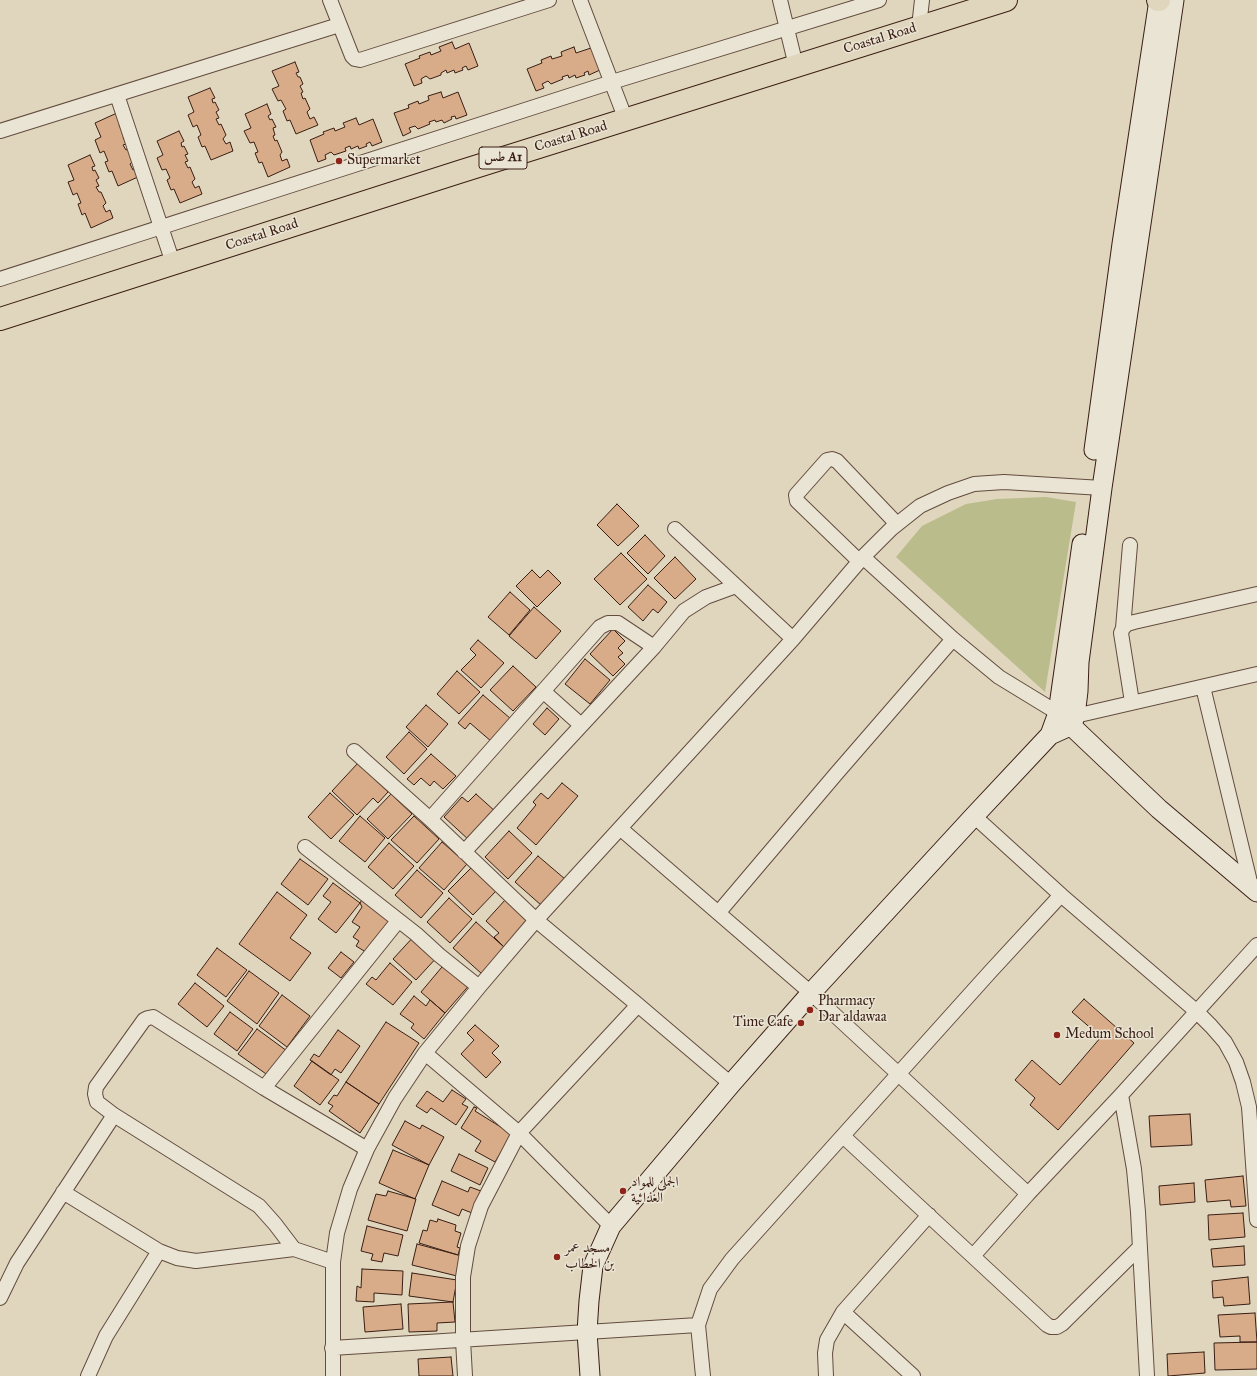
<!DOCTYPE html>
<html>
<head>
<meta charset="utf-8">
<style>
	body { margin:0 }
	canvas { display:block; background:#dfd6bd }
</style>
</head>
<body>
<canvas width="1257" height="1376"></canvas>
<script>
const ctx = document.querySelector('canvas').getContext('2d');
ctx.lineJoin = 'round';
function fillPath(path, color) {
  ctx.fillStyle = color;
  ctx.fill(path, 'evenodd');
}
function toPath(rows) {
  const path = new Path2D();
  for (const r of rows) {
    path.moveTo(r[0], r[1]);
    for (let i = 2; i < r.length; i += 2) path.lineTo(r[i], r[i + 1]);
  }
  return path;
}
function stroke(path, color, width, dash) {
  ctx.strokeStyle = color;
  ctx.lineWidth = width;
  ctx.lineCap = dash ? 'butt' : 'round';
  ctx.setLineDash(dash || []);
  ctx.stroke(path);
}
function drawText(font, color, halo, rows, align = 'center') {
  ctx.font = font + ' "IM FELL Great Primer",Amiri,serif';
  ctx.lineWidth = 3;
  ctx.setLineDash([]);
  ctx.textBaseline = 'middle';
  ctx.strokeStyle = halo;
  ctx.fillStyle = color;
  for (const [text, x, y, turn = 0] of rows) {
    ctx.save();
    ctx.translate(x, y);
    ctx.rotate((+turn || 0) * Math.PI / 180);
    ctx.textAlign = isNaN(turn) ? turn : align;
    if (halo) ctx.strokeText(text, 0, 0);
    ctx.fillText(text, 0, 0);
    ctx.restore();
  }
}
fillPath(toPath([
	[1046,497,1076,502,1045,692,896,557,922,526,966,504,997,499]
]), '#babc8c');
const building = toPath([
	[452,42,455,49,469,43,478,66,468,70,466,66,462,68,463,70,455,73,454,70,447,73,446,70,441,73,441,75,430,79,426,76,421,79,422,83,414,86,405,64,420,58,419,56,430,52,431,55,441,51,439,47,452,42],
	[574,47,576,53,591,48,600,70,589,75,588,71,584,73,585,75,576,78,575,75,569,78,568,75,562,77,563,79,551,84,548,81,542,84,544,88,536,91,527,69,542,63,541,60,551,56,552,59,562,56,561,52,574,47],
	[295,62,299,72,296,73,298,77,300,77,303,84,300,86,303,92,301,93,303,99,305,98,310,109,307,112,310,119,314,117,318,125,296,134,290,120,287,121,283,111,286,109,281,100,278,101,272,89,279,86,272,71,295,62],
	[210,88,215,98,212,99,213,103,215,102,219,110,216,112,219,118,216,119,219,125,221,124,226,135,223,139,226,144,230,142,233,151,211,160,205,146,202,147,198,137,201,135,197,125,193,127,188,115,194,112,188,97,210,88],
	[441,92,443,98,458,92,467,115,456,119,455,116,451,117,452,119,444,123,442,120,436,122,435,120,429,122,430,124,418,129,415,126,409,128,411,132,403,136,394,113,409,108,408,105,418,101,419,104,429,100,428,96,441,92],
	[267,104,271,114,268,116,270,120,272,119,276,127,273,128,275,135,273,136,275,141,277,140,282,152,280,155,282,161,287,159,290,167,268,177,262,162,259,163,255,153,258,152,254,142,250,143,244,131,251,128,245,114,267,104],
	[117,113,122,123,119,125,121,129,122,128,126,136,123,137,126,144,123,145,126,150,128,149,133,161,130,164,133,170,137,168,140,176,118,186,112,171,109,172,105,162,108,161,104,151,100,153,95,140,101,137,95,123,117,113],
	[356,118,359,125,373,119,382,142,372,146,370,142,366,144,367,146,359,149,358,146,351,149,350,146,345,148,346,151,334,155,331,152,325,155,326,159,318,162,310,140,324,134,323,132,334,128,335,131,345,127,343,123,356,118],
	[179,131,184,141,181,143,182,147,184,146,188,154,185,155,188,161,185,162,188,168,190,167,195,179,192,182,195,188,199,186,202,194,180,203,174,189,171,190,167,180,170,178,166,169,162,170,157,158,163,155,157,141,179,131],
	[90,155,95,166,92,167,93,171,95,170,99,178,96,180,99,186,96,187,99,192,101,192,106,203,103,206,106,212,110,210,113,218,91,228,85,213,82,215,78,204,81,203,77,193,73,195,68,182,74,180,68,165,90,155],
	[617,504,639,526,618,546,597,525,617,504],
	[645,535,665,556,648,574,627,553,645,535],
	[621,553,647,579,620,605,594,579,621,553],
	[675,557,696,579,675,599,654,578,675,557],
	[532,570,540,578,548,570,561,583,537,607,516,586,532,570],
	[648,585,667,602,658,613,653,609,643,621,628,607,648,585],
	[510,592,530,610,509,635,488,617,510,592],
	[534,607,561,631,536,659,509,636,534,607],
	[613,629,625,641,618,648,623,653,618,657,625,664,613,676,590,654,613,629],
	[478,640,504,663,481,688,461,670,476,655,470,649,478,640],
	[585,659,610,680,590,704,565,684,585,659],
	[513,666,536,687,513,711,490,690,513,666],
	[457,671,480,692,459,714,437,694,457,671],
	[483,695,511,719,492,742,470,723,465,729,458,723,483,695],
	[426,705,448,724,428,747,406,727,426,705],
	[547,708,559,719,545,735,533,724,547,708],
	[409,732,427,749,404,774,386,757,409,732],
	[431,754,456,776,443,789,434,781,430,786,421,778,414,785,407,779,431,754],
	[358,763,388,792,378,803,373,798,357,815,332,791,358,763],
	[562,783,578,796,536,845,517,828,536,805,533,802,541,793,548,799,562,783],
	[330,793,354,815,331,839,308,817,330,793],
	[391,794,412,814,388,839,367,819,391,794],
	[476,794,496,812,470,841,444,817,462,797,468,802,476,794],
	[360,816,385,838,365,862,339,841,360,816],
	[414,816,439,839,417,863,391,840,414,816],
	[509,831,532,853,508,879,485,857,509,831],
	[442,842,467,864,444,890,419,868,442,842],
	[389,843,414,866,393,889,368,867,389,843],
	[538,856,565,879,541,905,515,882,538,856],
	[300,859,328,879,308,905,281,884,300,859],
	[471,868,496,891,473,915,448,891,471,868],
	[417,870,443,893,421,918,395,895,417,870],
	[333,883,360,903,336,933,318,919,331,902,323,896,333,883],
	[277,892,307,915,290,938,311,953,290,981,239,944,277,892],
	[365,894,395,914,369,954,356,946,359,941,353,937,360,927,352,922,362,907,360,903,365,894],
	[449,898,472,919,450,943,427,922,449,898],
	[506,899,530,922,505,948,494,937,499,933,486,921,506,899],
	[476,922,505,948,482,974,453,948,476,922],
	[416,934,439,955,416,980,393,959,416,934],
	[217,948,247,970,226,997,197,975,217,948],
	[341,952,354,962,341,978,328,968,341,952],
	[447,961,472,982,445,1013,421,992,447,961],
	[390,963,412,982,393,1005,366,984,372,977,376,980,390,963],
	[249,971,279,993,257,1024,227,1001,249,971],
	[195,983,224,1006,207,1027,178,1004,195,983],
	[282,995,310,1016,287,1047,259,1026,282,995],
	[414,996,426,1006,430,1000,445,1013,424,1039,411,1028,414,1024,400,1014,414,996],
	[1084,999,1134,1043,1058,1130,1030,1105,1035,1098,1015,1080,1032,1060,1060,1085,1101,1037,1072,1012,1084,999],
	[230,1012,253,1029,237,1051,214,1034,230,1012],
	[386,1022,419,1043,379,1104,346,1082,386,1022],
	[475,1025,499,1046,492,1053,501,1062,486,1078,461,1054,474,1040,467,1033,475,1025],
	[257,1029,287,1051,269,1076,238,1054,257,1029],
	[338,1030,360,1046,341,1073,335,1069,331,1075,310,1060,314,1054,319,1057,338,1030],
	[312,1061,339,1080,320,1105,294,1086,312,1061],
	[346,1082,379,1104,360,1133,329,1111,333,1106,328,1103,334,1095,337,1096,346,1082],
	[452,1090,466,1099,462,1104,468,1107,456,1125,431,1108,427,1113,416,1106,427,1091,443,1102,452,1090],
	[474,1107,477,1108,475,1111,512,1134,495,1162,475,1151,481,1141,461,1128,474,1107],
	[1190,1114,1192,1145,1151,1147,1149,1116,1190,1114],
	[405,1121,420,1129,422,1125,444,1137,429,1165,392,1145,405,1121],
	[393,1150,429,1165,415,1199,379,1183,393,1150],
	[459,1154,488,1168,480,1185,451,1171,459,1154],
	[1243,1176,1246,1206,1231,1207,1230,1200,1207,1202,1205,1180,1243,1176],
	[442,1181,468,1192,470,1187,481,1191,472,1213,462,1209,459,1216,432,1205,442,1181],
	[1194,1183,1195,1202,1160,1205,1159,1186,1194,1183],
	[388,1191,416,1199,407,1231,368,1220,376,1194,386,1196,388,1191],
	[1243,1213,1245,1237,1209,1240,1208,1215,1243,1213],
	[438,1219,456,1225,455,1231,461,1233,457,1247,460,1248,458,1255,419,1243,423,1230,427,1231,430,1220,437,1222,438,1219],
	[367,1226,403,1235,398,1256,384,1253,382,1262,371,1260,373,1254,361,1251,367,1226],
	[417,1244,462,1256,457,1276,412,1265,417,1244],
	[1244,1246,1245,1265,1213,1267,1211,1249,1244,1246],
	[362,1269,403,1271,402,1295,374,1293,374,1302,356,1301,357,1286,361,1288,362,1269],
	[412,1273,457,1280,453,1302,409,1296,412,1273],
	[1248,1277,1250,1304,1224,1306,1223,1297,1213,1298,1212,1281,1248,1277],
	[453,1302,455,1322,437,1323,437,1331,409,1332,408,1304,453,1302],
	[401,1304,403,1329,365,1332,363,1307,401,1304],
	[1255,1313,1257,1342,1240,1342,1240,1336,1220,1337,1218,1315,1255,1313],
	[1257,1342,1257,1369,1215,1370,1214,1343,1257,1342],
	[1204,1352,1205,1373,1168,1376,1167,1354,1204,1352],
	[451,1357,453,1376,419,1376,418,1359,451,1357]
]);
fillPath(building, '#d8ac89');
stroke(building, '#3a1e14', 1);
const street = toPath([
	[330,0,352,56,355,59,360,60,549,0],
	[580,0,626,120],
	[780,0,796,66],
	[919,27,922,0],
	[117,95,173,263],
	[0,131,339,25],
	[0,279,612,82,879,0],
	[675,529,793,639],
	[1130,545,1123,628,1121,633,1132,702],
	[863,557,953,639,999,677,1058,713],
	[859,561,797,501,796,495,827,460,832,459,837,461,897,524],
	[1123,628,1127,624,1134,622,1257,594],
	[1203,687,1251,886],
	[543,691,581,725],
	[1075,716,1257,674],
	[354,751,430,819,536,920,638,1005,731,1084],
	[974,816,1061,895,1196,1011,1211,1026,1225,1042,1236,1062,1243,1082,1249,1107,1257,1220],
	[430,819,600,627,608,623,618,623,654,647],
	[621,829,811,993,1028,1194],
	[305,847,416,934,439,955,479,987],
	[464,852,654,647,684,611,706,597,736,586],
	[719,912,836,774,953,639],
	[425,1053,519,1133,611,1226],
	[264,1088,398,921],
	[1121,1095,1134,1169,1138,1212,1147,1376],
	[843,1136,1047,1325,1051,1327,1057,1327,1062,1324,1140,1247],
	[63,1192,159,1251,177,1258,196,1261,294,1249,333,1262],
	[294,1249,275,1224,259,1206,114,1115,97,1102,95,1094,96,1087,144,1020,148,1018,153,1017,264,1088,367,1149],
	[973,1256,1028,1194,1121,1095,1257,945],
	[0,1298,17,1263,114,1115],
	[843,1312,913,1376],
	[332,1348,698,1325],
	[88,1376,106,1336,159,1251],
	[333,1376,333,1262,337,1233,350,1189,367,1149,395,1098,425,1053,479,987,536,920,793,639,863,557,891,529,920,506,948,493,974,484,1004,482,1102,488],
	[465,1376,463,1340,463,1277,468,1246,481,1206,519,1133,638,1005],
	[703,1376,698,1325,710,1289,732,1259,990,972,1061,895],
	[826,1376,825,1353,827,1340,843,1312,929,1215]
]);
const secondary = toPath([
	[1094,450,1122,244,1159,0],
	[1062,717,1159,809,1257,892],
	[1050,735,1058,713,1082,544],
	[590,1376,587,1332,589,1301,593,1266,611,1226,731,1084,811,993,974,816,1050,735,1072,725,1075,716,1078,691,1079,662,1102,488,1174,0]
]);
const highway = toPath([
	[1158,0,1159,0],
	[0,319,459,172,1006,0]
]);
stroke(street, '#634c3e', 16);
stroke(secondary, '#3a1e14', 21);
stroke(highway, '#3a1e14', 24);
stroke(street, '#eae4d4', 14);
stroke(secondary, '#eae4d4', 19);
stroke(highway, '#dfd6bd', 22);
for (const [x, y, r, color] of [
	[339,161,4,"#8f2418"],
	[810,1010,4,"#8f2418"],
	[801,1023,4,"#8f2418"],
	[1057,1035,4,"#8f2418"],
	[623,1191,4,"#8f2418"],
	[557,1257,4,"#8f2418"]
]) {
  const dot = new Path2D();
  dot.arc(x, y, r, 0, 2 * Math.PI);
  ctx.fillStyle = color;
  ctx.fill(dot);
  stroke(dot, '#eae4d4', 1.5);
}
for (const [x, y, w] of [
	[503,158,48]
]) {
  const box = new Path2D();
  box.roundRect(x - w / 2, y - 11, w, 22, 3);
  ctx.fillStyle = '#eae4d4';
  ctx.fill(box);
  stroke(box, '#3a1e14', 1);
}
drawText('bold 13px', '#3a1e14', null, [
	["طس A1",503,158]
]);
drawText('14px', '#3a1e14', '#eae4d4', [
	["Coastal Road",880,39,-17],
	["Coastal Road",571,137,-17],
	["Coastal Road",262,235,-18]
]);
drawText('14px', '#3a1e14', '#eae4d4', [
	["Supermarket",347,161],
	["Pharmacy",818,1002],
	["Dar aldawaa",818,1018],
	["Time Cafe",793,1023,"right"],
	["Medum School",1065,1035],
	["الجملي للمواد",631,1183],
	["الغذائية",631,1199],
	["مسجد عمر",565,1249],
	["بن الخطاب",565,1265]
], 'left');
</script>
</body>
</html>
